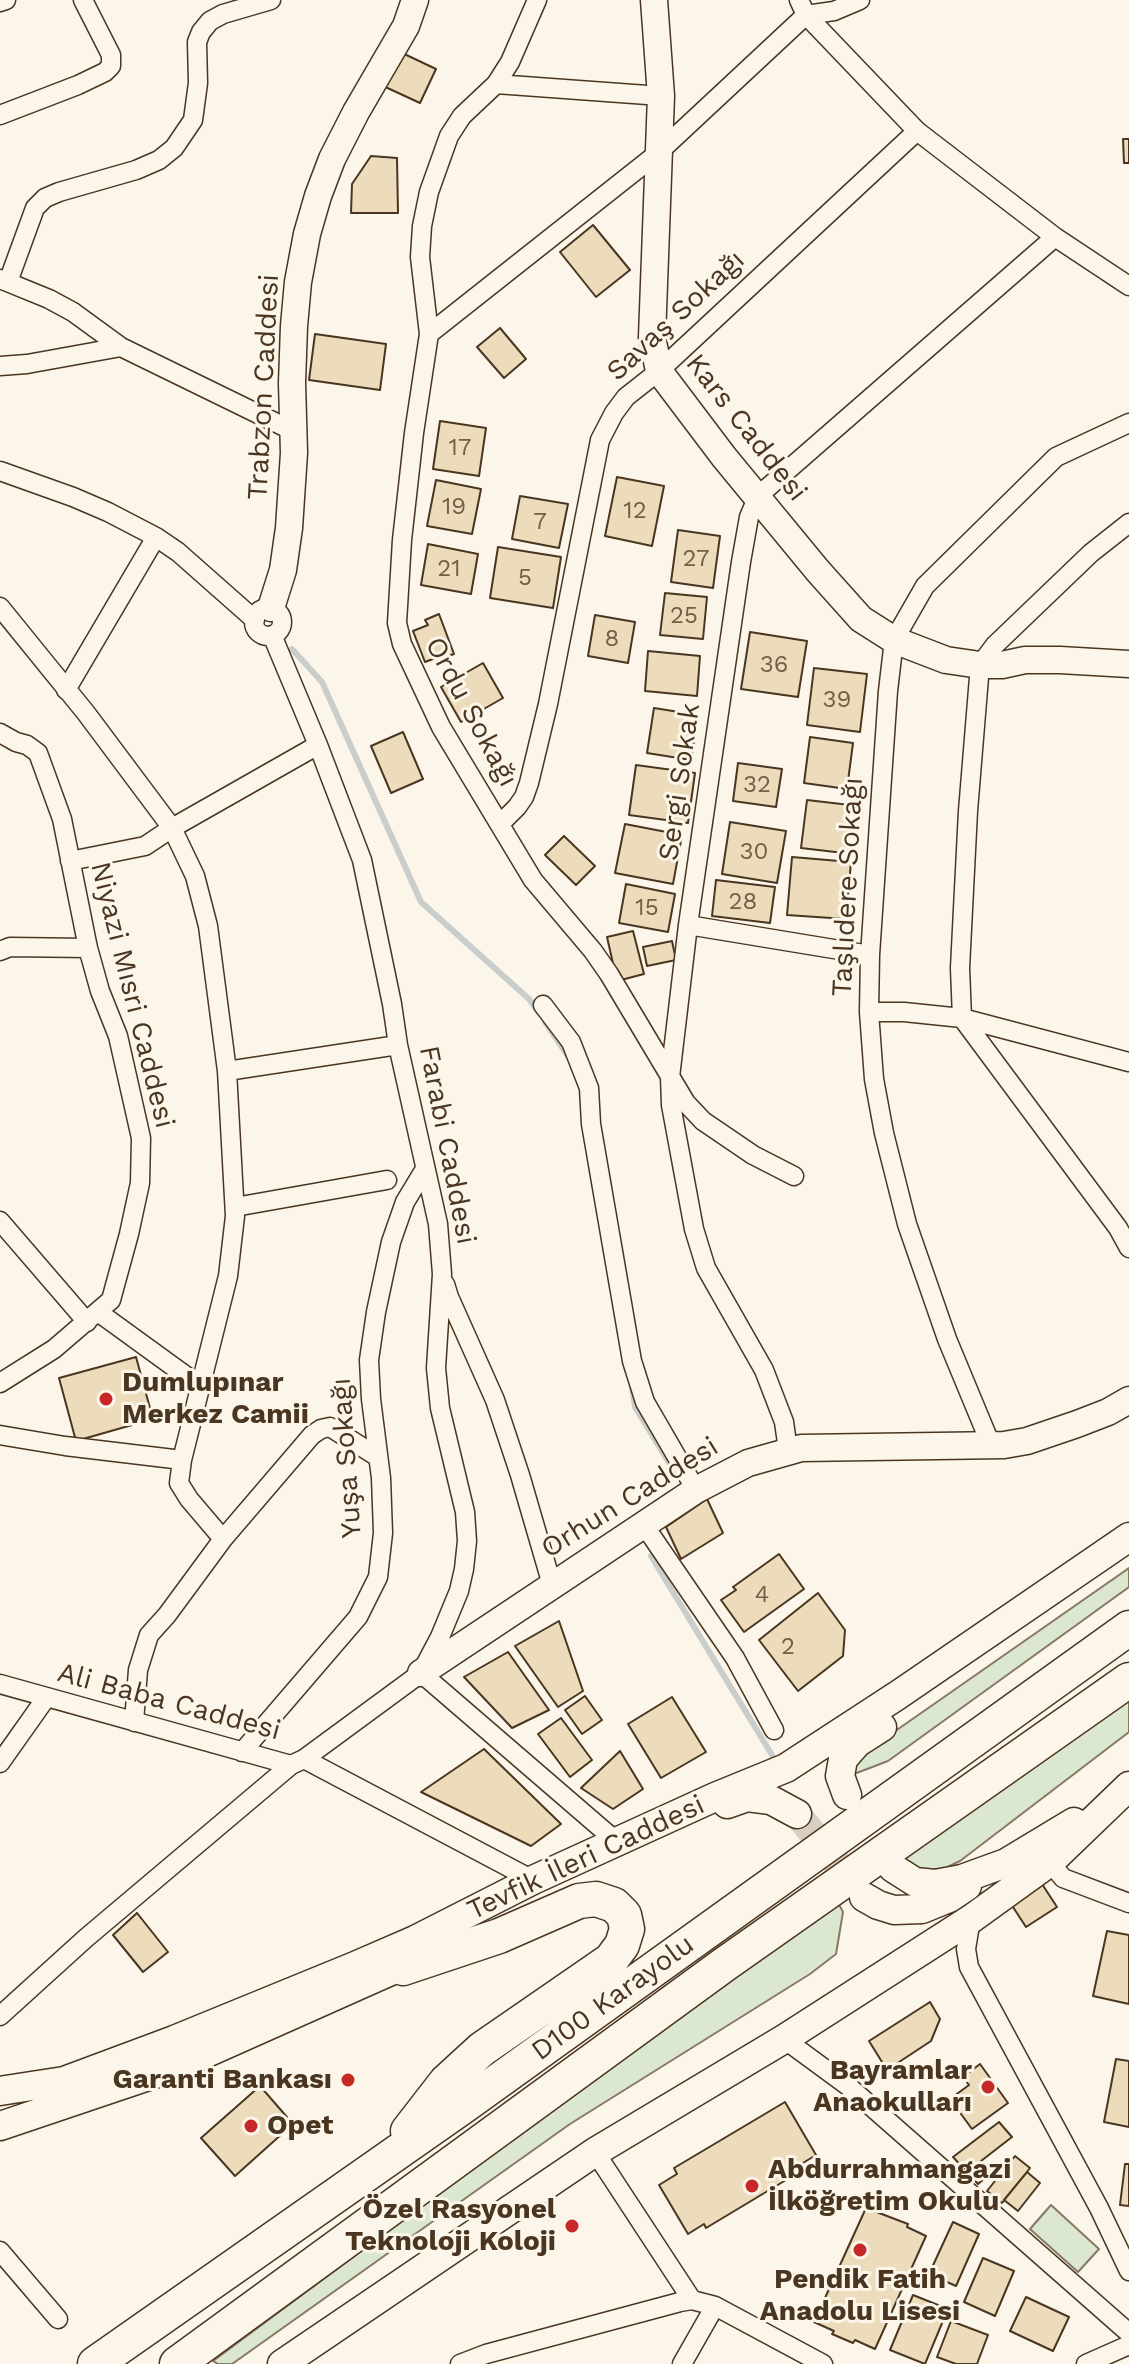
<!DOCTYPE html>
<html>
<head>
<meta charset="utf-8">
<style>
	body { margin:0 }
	canvas { display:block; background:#fbf6e9 }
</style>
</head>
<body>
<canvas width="1129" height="2364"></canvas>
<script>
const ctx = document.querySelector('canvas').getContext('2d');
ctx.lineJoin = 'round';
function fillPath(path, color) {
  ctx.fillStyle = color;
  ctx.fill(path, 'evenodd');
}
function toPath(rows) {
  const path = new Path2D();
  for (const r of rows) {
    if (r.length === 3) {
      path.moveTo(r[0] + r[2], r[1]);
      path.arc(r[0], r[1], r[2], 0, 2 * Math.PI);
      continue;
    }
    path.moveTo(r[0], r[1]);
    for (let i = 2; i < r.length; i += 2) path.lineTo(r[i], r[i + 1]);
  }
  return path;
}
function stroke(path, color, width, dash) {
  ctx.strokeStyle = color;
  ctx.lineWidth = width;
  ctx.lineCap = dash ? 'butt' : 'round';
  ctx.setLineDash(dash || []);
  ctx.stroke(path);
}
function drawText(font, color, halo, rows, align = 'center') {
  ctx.font = font + ' "Work Sans",sans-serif';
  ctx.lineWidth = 6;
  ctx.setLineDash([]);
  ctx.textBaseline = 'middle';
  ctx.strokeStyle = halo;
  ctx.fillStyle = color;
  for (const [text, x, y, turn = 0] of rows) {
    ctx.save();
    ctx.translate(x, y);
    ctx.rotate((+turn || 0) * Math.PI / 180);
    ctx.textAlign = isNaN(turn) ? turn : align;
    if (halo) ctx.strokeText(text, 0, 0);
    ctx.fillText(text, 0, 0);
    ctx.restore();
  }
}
const green = toPath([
	[1129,1568,1129,1587,888,1761,854,1774,848,1764,1129,1568],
	[1129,1693,1129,1732,960,1861,927,1877,902,1860,1129,1693],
	[836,1899,843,1912,836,1954,810,1974,570,2124,232,2364,218,2364,213,2361,836,1899],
	[1051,2205,1099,2249,1078,2272,1030,2229,1051,2205]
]);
fillPath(green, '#dce7d0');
stroke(green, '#887966', 2);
stroke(toPath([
	[292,649,322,682,421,902,529,999,539,1013],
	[545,1022,568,1056],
	[632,1387,635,1407,674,1471],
	[651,1556,772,1755]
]), '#c9cecd', 6);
const building = toPath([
	[398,51,436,69,420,103,381,85,398,51],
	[1123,139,1129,139,1129,163,1124,163,1123,139],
	[371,156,397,158,398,213,351,213,352,184,371,156],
	[593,225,630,270,596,297,560,252,593,225],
	[500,328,526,359,504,378,477,347,500,328],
	[315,334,386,344,380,390,309,380,315,334],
	[440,421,486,428,479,476,433,469,440,421],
	[617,477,664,486,652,546,605,536,617,477],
	[436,480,481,489,472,534,427,526,436,480],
	[520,496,568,504,559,548,512,539,520,496],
	[678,530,720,536,713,588,671,582,678,530],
	[428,544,478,554,471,594,421,585,428,544],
	[498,547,561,557,553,608,490,598,498,547],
	[665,593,707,597,703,639,660,635,665,593],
	[439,614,454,654,442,658,441,656,425,662,413,631,428,625,425,620,439,614],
	[595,615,635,622,628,663,588,656,595,615],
	[750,632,807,641,798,697,741,689,750,632],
	[648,651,700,656,697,696,645,691,648,651],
	[483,663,503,698,461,722,441,687,483,663],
	[814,668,867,674,860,732,807,725,814,668],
	[654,708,698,715,691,760,647,753,654,708],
	[403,732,423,779,391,793,371,746,403,732],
	[810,737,853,743,847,789,804,783,810,737],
	[738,763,782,769,776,807,733,801,738,763],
	[636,765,695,773,688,823,629,815,636,765],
	[807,800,850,805,844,853,801,848,807,800],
	[730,822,786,831,777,883,722,874,730,822],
	[625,824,682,835,673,884,615,873,625,824],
	[564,836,595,866,576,885,545,855,564,836],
	[792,857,851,862,846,919,787,915,792,857],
	[716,880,775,887,770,923,712,916,716,880],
	[626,884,675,894,668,932,619,923,626,884],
	[633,931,644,974,617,981,607,937,633,931],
	[672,941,676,960,647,966,643,947,672,941],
	[136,1357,153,1419,76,1441,59,1378,136,1357],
	[707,1499,723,1533,681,1559,666,1527,707,1499],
	[779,1554,804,1589,744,1632,721,1600,736,1590,733,1587,779,1554],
	[818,1593,845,1630,843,1656,798,1691,759,1640,818,1593],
	[559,1621,583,1691,558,1707,515,1646,559,1621],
	[508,1652,549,1710,512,1728,464,1677,508,1652],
	[585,1696,602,1720,582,1734,565,1710,585,1696],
	[672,1697,706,1752,661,1778,628,1724,672,1697],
	[561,1718,592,1760,570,1777,538,1734,561,1718],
	[484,1749,561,1824,531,1846,421,1792,484,1749],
	[620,1751,643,1789,613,1809,581,1788,620,1751],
	[1042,1884,1057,1907,1026,1927,1011,1904,1042,1884],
	[137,1913,168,1952,143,1972,113,1935,137,1913],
	[1107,1931,1129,1935,1129,2004,1093,1996,1107,1931],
	[930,2002,940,2019,931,2041,887,2070,869,2041,930,2002],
	[1116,2059,1129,2061,1129,2127,1104,2122,1116,2059],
	[980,2064,1008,2103,972,2129,950,2099,969,2085,963,2077,980,2064],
	[260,2086,293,2124,235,2176,201,2138,260,2086],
	[785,2102,816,2155,798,2166,801,2171,706,2228,704,2224,688,2234,659,2185,677,2174,674,2168,785,2102],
	[999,2122,1012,2137,981,2161,991,2173,978,2184,953,2157,999,2122],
	[1015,2156,1030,2168,1002,2203,987,2191,1015,2156],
	[1125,2164,1129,2164,1129,2206,1120,2205,1125,2164],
	[1027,2172,1040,2183,1018,2211,1004,2200,1027,2172],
	[866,2208,908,2224,907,2227,926,2236,875,2349,855,2340,853,2343,832,2334,834,2331,814,2322,866,2208],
	[953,2222,979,2234,956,2286,929,2274,953,2222],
	[983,2258,1014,2271,995,2316,964,2302,983,2258],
	[913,2295,948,2309,925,2364,890,2350,913,2295],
	[1026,2297,1069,2317,1053,2351,1010,2331,1026,2297],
	[951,2321,988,2335,977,2364,956,2364,937,2357,951,2321]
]);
fillPath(building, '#ecdcbc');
stroke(building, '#4a3520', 2);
stroke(toPath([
	[797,1814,862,1894]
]), '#d8cfc1', 28, [28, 14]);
const street = toPath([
	[537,0,510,62,496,84,462,116,449,136,429,192,422,226,420,257,429,334,414,433,402,540,397,623,402,644,441,727,533,880,593,951,609,974,686,1103,703,1121,753,1155,794,1176],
	[799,0,806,15,917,131,1055,237,1129,286],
	[0,2,6,0],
	[806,15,834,11,860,0],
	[496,84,661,96],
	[0,115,78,85,105,72,111,66,111,55,83,0],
	[0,279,49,299,73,312,121,347,293,431],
	[8,282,35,208,45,198,59,192,136,170,159,160,174,148,193,120,198,83,197,42,201,32,210,21,223,14,271,0],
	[429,334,658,153,806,15],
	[0,366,27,364,121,347],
	[0,471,73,497,108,512,156,537,178,552,255,620],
	[1129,523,1091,553,995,645,980,665,968,811,960,968,962,1018,1129,1062],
	[0,607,86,713,172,828,195,876,208,926,227,1071,235,1216,228,1276,182,1460,179,1483,189,1499,223,1539,167,1615,149,1635,138,1670,134,1722],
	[268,622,14],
	[272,635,318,745,362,860,392,1004,398,1045,438,1224,442,1274,436,1368,440,1408,465,1512,467,1541,464,1569,459,1591,440,1637,421,1673,304,1759],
	[66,690,156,537],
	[0,733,16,742,27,745,38,753,62,819,88,948,100,991,118,1036,141,1138,140,1183,129,1234,111,1300,54,1349,0,1383],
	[500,824,517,807,524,797,529,783,548,704,600,440,614,413,626,397,659,371,917,131],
	[70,861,145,846,172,828,318,745],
	[688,925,870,955],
	[0,951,10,947,88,948],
	[543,1005,571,1042,589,1088,591,1124,632,1361,645,1402,696,1490],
	[869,1012,904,1012,962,1018,1118,1228,1129,1248],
	[227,1071,398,1045],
	[235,1207,387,1180],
	[0,1221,87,1322],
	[445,1284,449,1297,495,1400,520,1475,552,1585],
	[98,1312,200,1386],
	[0,1435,65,1446,182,1460],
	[991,1445,947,1339,907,1224,884,1133,874,1079,869,1012,870,955,888,691,894,640,925,586,1056,457,1129,423],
	[788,1450,784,1422,764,1370,706,1268,694,1229,671,1105,670,1077,688,925,741,562,749,517,758,496,1055,237],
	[644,1525,735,1658,774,1730],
	[223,1539,312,1435,321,1429,330,1427,378,1457],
	[421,1673,617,1842],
	[0,1684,291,1765,304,1759,533,1880],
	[242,1752,358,1617,378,1577,383,1533,381,1478,371,1399,369,1360,376,1312,391,1242,405,1202,425,1169],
	[0,1763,46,1698],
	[1050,1862,1063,1878,1129,1903],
	[971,1919,966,1949,969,1967,1099,2208,1129,2271],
	[0,2016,86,1938,291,1765],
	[784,2039,848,2086,1129,2333],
	[595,2152,692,2300],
	[0,2251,58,2319],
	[460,2364,486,2354,680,2302,692,2300,715,2306,823,2364],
	[682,2364,715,2306],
	[1086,2364,1129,2345]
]);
const secondary = toPath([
	[654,0,661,96,652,337,659,371,724,457,818,571,861,619,894,640,946,660,980,665,1002,665,1025,660,1060,660,1129,664],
	[271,608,283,570,289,528,294,453,292,383,294,326,298,282,307,234,318,196,332,159,356,112,406,26,415,0],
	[421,1673,696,1490,748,1463,801,1448,1004,1445,1027,1441,1077,1424,1108,1412,1129,1400]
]);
const primary = toPath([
	[847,1795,840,1776,843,1759,857,1743,882,1727],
	[727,1804,747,1797,771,1800,797,1814],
	[893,1868,915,1882,935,1884,962,1879,1006,1863,1074,1822],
	[864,1897,878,1905,894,1910,922,1909,949,1898,967,1886],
	[0,2091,64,2081,174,2040,355,1966,415,1940,533,1880,715,1797,786,1768,898,1695,1129,1537],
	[0,2126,175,2067,422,1957],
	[282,2364,595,2152,784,2039,971,1919,1050,1862,1129,1786]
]);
const highway = toPath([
	[403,1968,499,1936,579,1901,596,1899,614,1905,624,1915,627,1929,622,1945,611,1960,482,2049,446,2082,408,2131],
	[95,2364,462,2107,1129,1628],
	[177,2364,725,1964,1129,1680]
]);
stroke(street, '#4a3520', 21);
stroke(secondary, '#4a3520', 29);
stroke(primary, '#4a3520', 31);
stroke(highway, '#4a3520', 37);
stroke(street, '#fbf6e9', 18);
stroke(secondary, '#fbf6e9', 26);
stroke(primary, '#fbf6e9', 28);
stroke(highway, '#fbf6e9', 34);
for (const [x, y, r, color] of [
	[106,1399,8,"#c62828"],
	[348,2080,8,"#c62828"],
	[988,2087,8,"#c62828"],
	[251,2126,8,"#c62828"],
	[752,2186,8,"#c62828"],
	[572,2226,8,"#c62828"],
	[860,2250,8,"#c62828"]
]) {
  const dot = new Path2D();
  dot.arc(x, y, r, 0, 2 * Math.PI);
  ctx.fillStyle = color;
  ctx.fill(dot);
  stroke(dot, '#fbf6e9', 3);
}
drawText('24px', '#725f47', null, [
	["17",460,448],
	["19",454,507],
	["12",635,511],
	["7",540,522],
	["27",696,559],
	["21",449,569],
	["5",525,578],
	["25",684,616],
	["8",612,639],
	["36",774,665],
	["39",837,700],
	["32",757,785],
	["30",754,852],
	["28",743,902],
	["15",647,908],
	["4",762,1595],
	["2",788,1647]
]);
drawText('28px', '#4a3520', '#fbf6e9', [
	["Savaş Sokağı",676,316,-43],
	["Trabzon Caddesi",264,387,-87],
	["Kars Caddesi",746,428,52],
	["Ordu Sokağı",471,712,62],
	["Sergi Sokak",680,782,-82],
	["Taşlıdere Sokağı",848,887,-87],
	["Niyazi Mısri Caddesi",132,995,76],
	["Farabi Caddesi",447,1145,79],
	["Yuşa Sokağı",347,1458,-94],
	["Orhun Caddesi",630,1498,-32],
	["Ali Baba Caddesi",169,1702,15],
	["Tevfik İleri Caddesi",586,1858,-25],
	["D100 Karayolu",613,1998,-36]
]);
drawText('bold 28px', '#4a3520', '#fbf6e9', [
	["Dumlupınar",122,1383],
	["Merkez Camii",122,1415],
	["Bayramlar",972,2071,"right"],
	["Anaokulları",972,2103,"right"],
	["Garanti Bankası",332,2080,"right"],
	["Opet",267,2126],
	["Abdurrahmangazi",768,2170],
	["İlköğretim Okulu",768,2202],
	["Özel Rasyonel",556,2210,"right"],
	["Teknoloji Koloji",556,2242,"right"],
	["Pendik Fatih",860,2280,"center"],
	["Anadolu Lisesi",860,2312,"center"]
], 'left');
</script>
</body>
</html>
